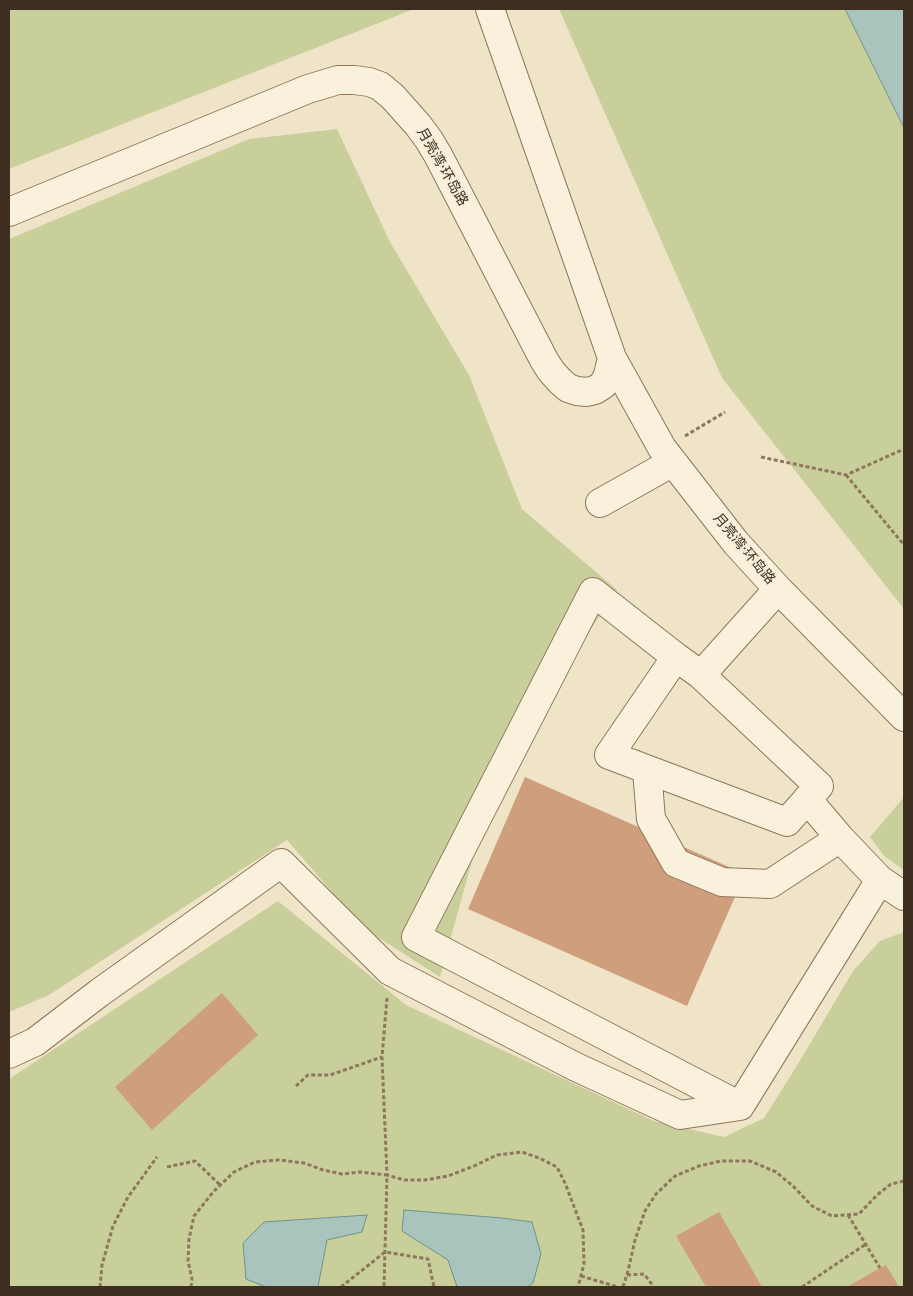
<!DOCTYPE html>
<html>
<head>
<meta charset="utf-8">
<style>
	body { margin:0 }
	#map { position:relative; width:913px; height:1296px; overflow:hidden; background:#f0e4c8; font-family:"Noto Serif",serif }
	canvas { display:block }
	.frame { position:absolute; inset:0; border:10px solid #3d2e20; pointer-events:none }
</style>
</head>
<body>
<div id="map">
<canvas width="913" height="1296"></canvas>
<div class="frame"></div>
</div>
<script>
const ctx = document.querySelector('canvas').getContext('2d');
ctx.lineJoin = 'round';
function fillPath(path, color) {
  ctx.fillStyle = color;
  ctx.fill(path, 'evenodd');
}
function toPath(rows) {
  const path = new Path2D();
  for (const r of rows) {
    path.moveTo(r[0], r[1]);
    for (let i = 2; i < r.length; i += 2) path.lineTo(r[i], r[i + 1]);
  }
  return path;
}
function stroke(path, color, width, dash) {
  ctx.strokeStyle = color;
  ctx.lineWidth = width;
  ctx.lineCap = dash ? 'butt' : 'round';
  ctx.setLineDash(dash || []);
  ctx.stroke(path);
}
function drawText(font, color, halo, rows, align = 'center') {
  ctx.font = font + ' "Noto Serif","Noto Sans SC",serif';
  ctx.lineWidth = 4;
  ctx.setLineDash([]);
  ctx.textBaseline = 'middle';
  ctx.strokeStyle = halo;
  ctx.fillStyle = color;
  for (const [text, x, y, turn = 0] of rows) {
    ctx.save();
    ctx.translate(x, y);
    ctx.rotate((+turn || 0) * Math.PI / 180);
    ctx.textAlign = isNaN(turn) ? turn : align;
    if (halo) ctx.strokeText(text, 0, 0);
    ctx.fillText(text, 0, 0);
    ctx.restore();
  }
}
fillPath(toPath([
	[9,9,414,9,9,169],
	[559,9,845,9,904,128,904,609,722,378],
	[337,129,390,242,469,375,522,509,617,590,497,770,440,977,362,927,287,840,49,995,9,1012,9,239,249,139],
	[904,797,904,870,884,856,870,837],
	[278,901,406,1005,654,1121,724,1137,764,1118,798,1064,853,971,880,941,904,932,904,1287,9,1287,9,1079]
]), '#c9cf9b');
const water = toPath([
	[845,9,904,9,904,128,845,9],
	[404,1210,502,1218,532,1222,541,1254,533,1283,527,1287,457,1287,448,1260,402,1231,404,1210],
	[367,1215,362,1232,327,1240,318,1287,266,1287,246,1279,243,1243,264,1222,367,1215]
]);
fillPath(water, '#a9c4bc');
stroke(water, '#6f938a', 1);
fillPath(toPath([
	[525,777,745,874,687,1006,468,909],
	[222,993,258,1035,152,1130,115,1087],
	[719,1212,762,1287,706,1287,676,1236],
	[886,1265,899,1287,847,1287,880,1268]
]), '#cf9f7d');
const minor = toPath([
	[9,212,308,89,338,80,354,80,369,82,380,86,393,97,418,125,429,140,438,155,544,360,551,371,560,381,568,388,577,391,587,392,595,390,603,385,608,375,612,358,490,9],
	[612,358,662,448,736,543,778,589,904,717],
	[600,503,673,462],
	[676,657,593,592,416,937,740,1106],
	[676,657,701,675,819,786,787,822,609,755,676,657],
	[701,675,778,589],
	[647,770,651,819,676,863,722,882,770,884,840,838,807,799],
	[840,838,880,880],
	[9,1054,35,1042,99,993,281,863,390,971,576,1067,680,1115,740,1106,880,880,904,896]
]);
stroke(minor, '#8d765c', 30);
stroke(toPath([
	[685,436,725,412],
	[761,457,846,475,904,449],
	[846,475,904,545],
	[387,998,382,1057,387,1175,404,1180,425,1180,448,1176,474,1166,497,1155,522,1152,539,1158,557,1167,565,1183,583,1230,584,1264,578,1287],
	[296,1086,308,1075,330,1075,382,1057],
	[167,1167,195,1161,220,1185],
	[848,1215,880,1268],
	[627,1275,644,1274,654,1287],
	[581,1276,618,1287],
	[100,1287,102,1265,113,1226,128,1197,157,1157],
	[191,1287,192,1279,188,1261,189,1239,194,1216,214,1191,234,1172,255,1162,279,1160,304,1163,323,1170,342,1174,360,1172,387,1175,384,1287],
	[341,1287,385,1252,428,1259,434,1287],
	[623,1287,628,1271,635,1240,645,1211,656,1194,675,1176,699,1166,721,1161,750,1161,776,1172,794,1187,812,1206,832,1216,859,1214,877,1195,891,1184,904,1181],
	[802,1287,866,1244]
]), '#8d765c', 3, [4, 2.5]);
stroke(minor, '#faf1dc', 28);
drawText('14px', '#3d2e20', '#f7eed8', [
	["月亮湾·环岛路",442,167,60],
	["月亮湾·环岛路",744,549,50]
]);
</script>
</body>
</html>
